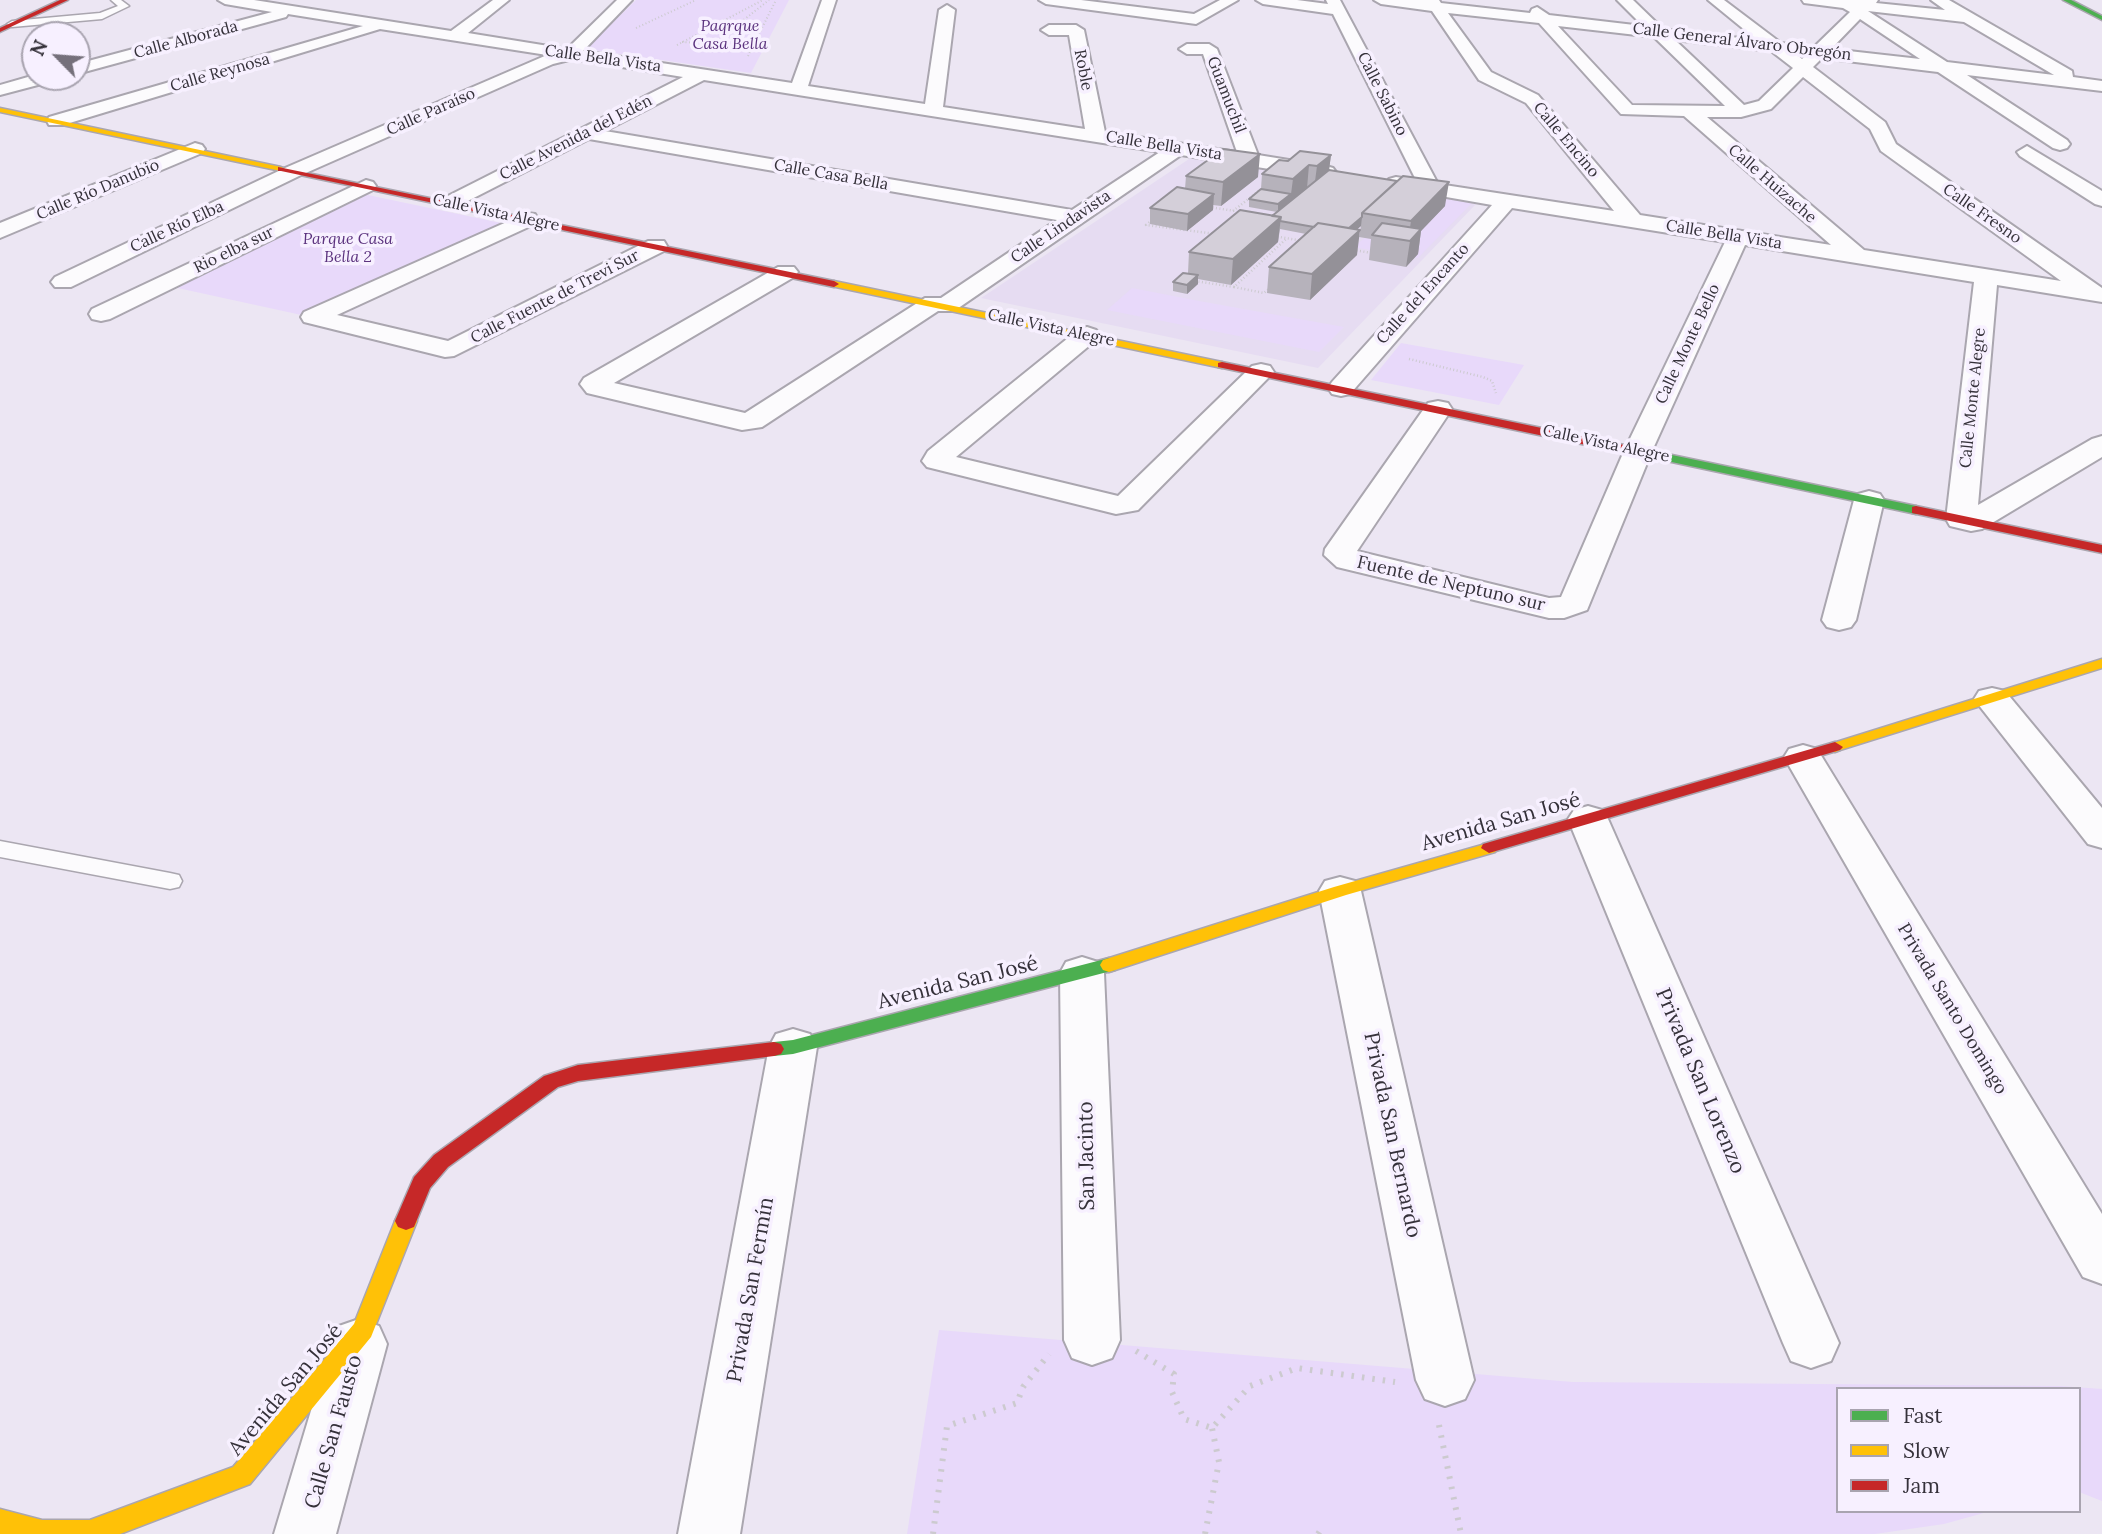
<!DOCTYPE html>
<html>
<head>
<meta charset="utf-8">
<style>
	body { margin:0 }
	#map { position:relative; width:2102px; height:1534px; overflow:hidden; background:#ece6f3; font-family:Lora,serif }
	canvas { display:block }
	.legend { position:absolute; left:1836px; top:1387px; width:245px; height:126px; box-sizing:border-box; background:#f7f0ff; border:2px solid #a9a4b0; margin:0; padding:9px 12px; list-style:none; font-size:21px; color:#35313a }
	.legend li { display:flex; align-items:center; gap:14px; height:35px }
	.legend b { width:35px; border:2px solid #a9a4b0 }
	.north { position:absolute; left:21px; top:21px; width:70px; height:70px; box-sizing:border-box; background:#f7f0ff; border:2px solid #a9a4b0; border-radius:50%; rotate:295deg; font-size:19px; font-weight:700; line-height:28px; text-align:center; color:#35313a }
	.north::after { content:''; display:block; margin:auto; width:24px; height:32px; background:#75707b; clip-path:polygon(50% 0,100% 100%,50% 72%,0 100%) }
</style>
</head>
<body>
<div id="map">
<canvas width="2102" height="1534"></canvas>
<ul class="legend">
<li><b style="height:9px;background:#4caf50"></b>Fast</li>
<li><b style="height:9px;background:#ffc107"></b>Slow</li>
<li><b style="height:9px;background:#c62828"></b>Jam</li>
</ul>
<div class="north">N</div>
</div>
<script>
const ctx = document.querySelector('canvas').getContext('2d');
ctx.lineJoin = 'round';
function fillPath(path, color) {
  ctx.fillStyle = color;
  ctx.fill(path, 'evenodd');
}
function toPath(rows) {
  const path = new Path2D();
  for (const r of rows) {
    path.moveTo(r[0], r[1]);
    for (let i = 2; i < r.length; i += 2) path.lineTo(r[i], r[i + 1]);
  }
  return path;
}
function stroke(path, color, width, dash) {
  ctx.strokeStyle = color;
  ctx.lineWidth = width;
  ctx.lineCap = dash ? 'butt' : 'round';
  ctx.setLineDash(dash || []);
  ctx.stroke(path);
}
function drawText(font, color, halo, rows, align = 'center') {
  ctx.font = font + ' Lora,serif';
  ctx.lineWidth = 7;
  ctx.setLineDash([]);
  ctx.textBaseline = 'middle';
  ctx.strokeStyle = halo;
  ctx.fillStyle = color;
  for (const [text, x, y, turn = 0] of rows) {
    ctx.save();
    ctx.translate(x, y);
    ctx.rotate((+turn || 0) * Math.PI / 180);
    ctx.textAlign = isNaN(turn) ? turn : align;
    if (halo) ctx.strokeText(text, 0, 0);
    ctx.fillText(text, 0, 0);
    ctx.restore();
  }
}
fillPath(toPath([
	[1192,157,1477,203,1318,368,981,298]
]), '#e6dcf2');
fillPath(toPath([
	[636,0,789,0,751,73,586,49],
	[363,194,501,223,306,316,173,287],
	[1421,195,1472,203,1418,258,1353,247],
	[1132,288,1199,301,1344,327,1319,352,1107,310],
	[1401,343,1524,365,1499,405,1371,380],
	[939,1330,1573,1382,2061,1386,2102,1389,2102,1501,2079,1492,2079,1389,1838,1389,1838,1511,1991,1511,1944,1524,1875,1534,907,1534]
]), '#e8d9fa');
const lane = toPath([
	[111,0,121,0,129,6,102,19,12,27,7,24,12,21,100,13,118,6,111,0],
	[0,841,170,873,179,875,182,881,179,887,170,889,0,857,0,841]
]);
const street = toPath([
	[218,0,254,0,451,31,493,0,509,0,468,33,567,49,617,0,632,0,583,51,792,83,822,0,836,0,808,86,925,104,939,10,947,5,955,10,943,107,1085,129,1069,35,1049,35,1041,30,1049,25,1076,25,1084,30,1105,132,1237,152,1203,54,1187,54,1179,49,1187,44,1209,44,1217,49,1258,155,1326,166,1333,168,1336,172,1333,176,1326,178,1181,155,954,311,938,311,762,427,742,430,587,393,580,384,584,378,778,267,794,267,798,272,794,277,614,383,745,413,925,298,941,298,1057,220,589,139,456,207,442,207,438,203,442,199,683,77,573,59,553,64,299,176,71,287,55,287,51,282,55,277,285,168,547,55,380,29,63,125,49,125,47,121,49,117,363,26,288,14,286,17,77,74,77,64,272,12,225,4,218,0],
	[704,80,798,95,1160,152,1072,210,605,131,704,80],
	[1039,0,1081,0,1194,14,1220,0,1238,0,1196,24,1046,4,1039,0],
	[1256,0,1297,0,1328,4,1326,0,1340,0,1438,184,1614,211,1526,103,1479,80,1432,11,1381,4,1374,0,1439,0,1441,3,1530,13,1532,9,1537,7,1549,15,1643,26,1617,0,1633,0,1663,29,1757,40,1708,0,1724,0,1781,43,1814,47,1850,12,1843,8,1804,3,1802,0,1878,0,1876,3,1945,10,1931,0,1949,0,2072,71,2073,77,2102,81,2102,91,1967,75,2067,140,2070,144,2067,148,2060,150,2053,148,1938,72,1822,58,1813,67,1885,122,1896,144,2102,288,2102,302,1997,285,1978,505,2092,439,2102,436,2102,457,1982,529,1971,531,1950,526,1946,519,1974,282,1745,245,1652,451,1587,610,1564,618,1549,618,1337,567,1324,555,1325,549,1428,403,1438,401,1448,403,1452,409,1357,551,1549,598,1561,597,1624,451,1725,242,1512,208,1350,394,1341,396,1332,394,1328,388,1332,382,1492,205,1389,187,1386,183,1389,179,1396,177,1416,180,1333,14,1263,4,1256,0],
	[1868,11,1964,22,2054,75,1947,62,1868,11],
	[1448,13,1539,23,1621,114,1684,116,1831,245,1640,215,1538,95,1491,72,1448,13],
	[1860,19,1920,59,1831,49,1860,19],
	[1558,26,1654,37,1725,106,1632,105,1558,26],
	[1675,40,1771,51,1793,68,1759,101,1744,105,1675,40],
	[1796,54,1805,56,1802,59,1796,54],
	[1803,77,1870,129,1881,151,2061,281,1864,250,1707,117,1741,117,1771,109,1803,77],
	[35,75,56,77,53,81,0,95,0,85,35,75],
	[195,143,202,145,205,149,202,153,0,238,0,223,195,143],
	[2027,146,2102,191,2102,206,2095,204,2020,156,2017,152,2027,146],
	[366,180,373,182,376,186,373,190,110,319,101,321,92,319,89,314,92,309,366,180],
	[527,213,535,214,538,219,535,224,337,315,448,341,648,241,664,241,667,246,664,251,454,356,445,357,304,322,301,317,304,312,527,213],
	[1087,327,1096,330,1100,335,1096,340,956,457,1118,496,1252,366,1261,364,1270,366,1274,372,1138,510,1116,514,927,467,922,461,928,451,1078,330,1087,327],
	[1869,491,1880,494,1884,500,1856,620,1851,627,1839,630,1827,627,1822,620,1854,500,1858,494,1869,491],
	[1992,688,2005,691,2102,808,2102,848,2088,844,1974,699,1979,691,1992,688],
	[1803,745,1817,749,1822,757,2102,1214,2102,1284,2083,1277,1784,757,1789,749,1803,745],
	[1588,806,1602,810,1608,819,1839,1343,1831,1361,1811,1368,1791,1361,1783,1343,1568,819,1574,810,1588,806],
	[1340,877,1355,881,1361,891,1474,1380,1465,1399,1445,1406,1425,1399,1416,1380,1319,891,1325,881,1340,877],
	[1082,957,1098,962,1104,973,1120,1340,1112,1358,1092,1365,1072,1358,1064,1340,1060,973,1066,962,1082,957],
	[793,1029,810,1034,817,1047,740,1534,678,1534,769,1047,776,1034,793,1029],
	[359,1319,379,1326,387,1344,336,1534,274,1534,331,1344,339,1326,359,1319]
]);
const fast = toPath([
	[2063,0,2071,0,2102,16,2102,20,2063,0],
	[1624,445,1916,506,1922,510,1916,514,1620,451,1620,447,1624,445],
	[1109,958,1115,960,1118,965,1115,970,793,1054,774,1056,767,1054,764,1049,767,1044,774,1042,793,1040,1109,958]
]);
const slow = toPath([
	[0,108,281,167,285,169,281,171,0,112,0,108],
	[834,281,1222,362,1227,365,1222,368,831,286,829,284,834,281],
	[2102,659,2102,668,1840,750,1835,752,1827,747,1830,744,2102,659],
	[1489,843,1497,848,1495,852,1346,895,1109,972,1103,970,1100,965,1103,960,1334,887,1489,843],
	[406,1212,414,1215,417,1221,371,1337,250,1484,120,1534,0,1534,0,1509,42,1520,90,1520,233,1467,354,1324,395,1221,398,1215,406,1212]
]);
const jam = toPath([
	[60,0,68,0,0,32,0,28,60,0],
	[278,167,834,281,839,284,834,287,281,171,278,171,278,167],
	[1222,362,1624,445,1630,449,1624,453,1218,367,1218,363,1222,362],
	[1916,506,2102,545,2102,553,1912,513,1912,507,1916,506],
	[1835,742,1843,747,1840,750,1489,853,1481,848,1483,844,1835,742],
	[774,1042,781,1044,784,1049,781,1054,774,1056,578,1081,558,1087,448,1167,430,1188,414,1227,406,1230,398,1227,395,1221,414,1177,434,1155,544,1076,578,1065,774,1042]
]);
stroke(lane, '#aaa6af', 3);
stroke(street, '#aaa6af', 4);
stroke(fast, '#aaa6af', 3);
stroke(slow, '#aaa6af', 3);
stroke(jam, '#aaa6af', 3);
stroke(toPath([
	[636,28,696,0],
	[710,28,732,29],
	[682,42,714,44],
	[677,45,763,0],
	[708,48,769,0],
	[748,56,776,0]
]), '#cccacf', 2, [1, 2.5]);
stroke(toPath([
	[1209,207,1235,211],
	[1233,211,1260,190],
	[1152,220,1146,225,1216,234],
	[1274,236,1303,241],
	[1353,250,1372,253],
	[1195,281,1234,287,1286,239],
	[1234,287,1264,293,1271,287],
	[1409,359,1483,377,1492,381,1496,393]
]), '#cccacf', 2.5, [1, 2.5]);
stroke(toPath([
	[1136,1351,1174,1374,1172,1392,1184,1419,1212,1428,1250,1386,1297,1368,1395,1382],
	[1439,1425,1461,1534],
	[933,1534,947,1426,1017,1403,1023,1387,1049,1354],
	[1205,1534,1219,1462,1212,1428],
	[1318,1534,1322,1528]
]), '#cccacf', 6, [2.5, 8]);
fillPath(lane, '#fcfbfd');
fillPath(street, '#fcfbfd');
fillPath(fast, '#4caf50');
fillPath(slow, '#ffc107');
fillPath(jam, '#c62828');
fillPath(toPath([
	[1331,155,1329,170,1445,206,1421,231,1418,254,1406,267,1369,260,1371,239,1359,237,1361,226,1356,229,1357,255,1310,300,1267,293,1269,267,1306,234,1280,229,1278,242,1231,285,1198,279,1198,284,1187,294,1173,291,1173,282,1188,273,1189,252,1272,216,1277,212,1249,207,1249,199,1261,189,1262,174,1288,161],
	[1186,176,1258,177,1221,206,1213,205,1213,210,1187,231,1150,224,1150,208,1185,189]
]), '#b6b2bb');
fillPath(toPath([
	[1260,154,1258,177,1221,206,1223,182],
	[1331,155,1328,178,1314,189,1317,166],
	[1309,165,1307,188,1278,212,1278,204,1291,194,1293,179],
	[1449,182,1445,206,1421,231,1418,254,1406,267,1410,241,1408,241,1411,221],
	[1214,194,1213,210,1187,231,1188,214],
	[1281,217,1278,242,1231,285,1233,259],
	[1362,217,1361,226,1344,241,1345,232],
	[1360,230,1357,255,1310,300,1312,274],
	[1198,275,1198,284,1187,294,1187,285]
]), '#949198');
const building = toPath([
	[1223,149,1260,154,1223,182,1186,176,1223,149],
	[1300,151,1331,155,1317,166,1309,165,1293,179,1262,174,1279,160,1288,161,1300,151],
	[1329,170,1397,181,1362,213,1362,217,1349,228,1318,223,1314,227,1280,221,1281,217,1272,216,1329,170],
	[1403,176,1449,182,1411,221,1362,213,1403,176],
	[1177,187,1214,194,1188,214,1150,208,1177,187],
	[1261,189,1291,194,1278,204,1249,199,1261,189],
	[1240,210,1281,217,1233,259,1189,252,1240,210],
	[1318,223,1360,230,1312,274,1269,267,1318,223],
	[1382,223,1421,229,1410,241,1372,235,1382,223],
	[1183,273,1198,275,1187,285,1173,282,1183,273]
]);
fillPath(building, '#d4cfd9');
stroke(building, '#949198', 2);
drawText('italic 16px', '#5b327e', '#f7f0ff', [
	["Paqrque",730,26],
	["Casa Bella",730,44],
	["Parque Casa",348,239],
	["Bella 2",348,257]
]);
drawText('16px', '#35313a', '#f7f0ff', [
	["Calle Alborada",186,40,-15],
	["Calle General Álvaro Obregón",1742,42,7],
	["Calle Bella Vista",603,59,8],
	["Roble",1083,70,79],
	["Calle Reynosa",220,73,-16],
	["Calle Sabino",1382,94,63],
	["Guamuchil",1226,95,69],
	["Calle Paraíso",431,112,-24],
	["Calle Avenida del Edén",576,138,-27],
	["Calle Encino",1566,140,50],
	["Calle Bella Vista",1164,146,9],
	["Calle Casa Bella",831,175,10],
	["Calle Huizache",1772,184,41],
	["Calle Río Danubio",98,190,-23],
	["Calle Vista Alegre",496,213,12],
	["Calle Fresno",1982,214,35],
	["Calle Río Elba",177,227,-25],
	["Calle Lindavista",1061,227,-34],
	["Calle Bella Vista",1724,235,9],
	["Rio elba sur",234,250,-26],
	["Calle del Encanto",1423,294,-48],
	["Calle Fuente de Trevi Sur",555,297,-27],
	["Calle Vista Alegre",1051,328,12],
	["Calle Monte Bello",1688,344,-65],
	["Calle Monte Alegre",1973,398,-84],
	["Calle Vista Alegre",1606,444,12]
]);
drawText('18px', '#35313a', '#f7f0ff', [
	["Fuente de Neptuno sur",1451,584,13],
	["Privada Santo Domingo",1952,1009,59]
]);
drawText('21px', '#35313a', '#f7f0ff', [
	["Avenida San José",1501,822,-16],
	["Avenida San José",958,983,-14],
	["Privada San Lorenzo",1700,1081,67],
	["Privada San Bernardo",1392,1135,78],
	["San Jacinto",1087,1156,-91],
	["Privada San Fermín",751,1290,-80],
	["Avenida San José",286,1390,-50],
	["Calle San Fausto",334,1432,-74]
]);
</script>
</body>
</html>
